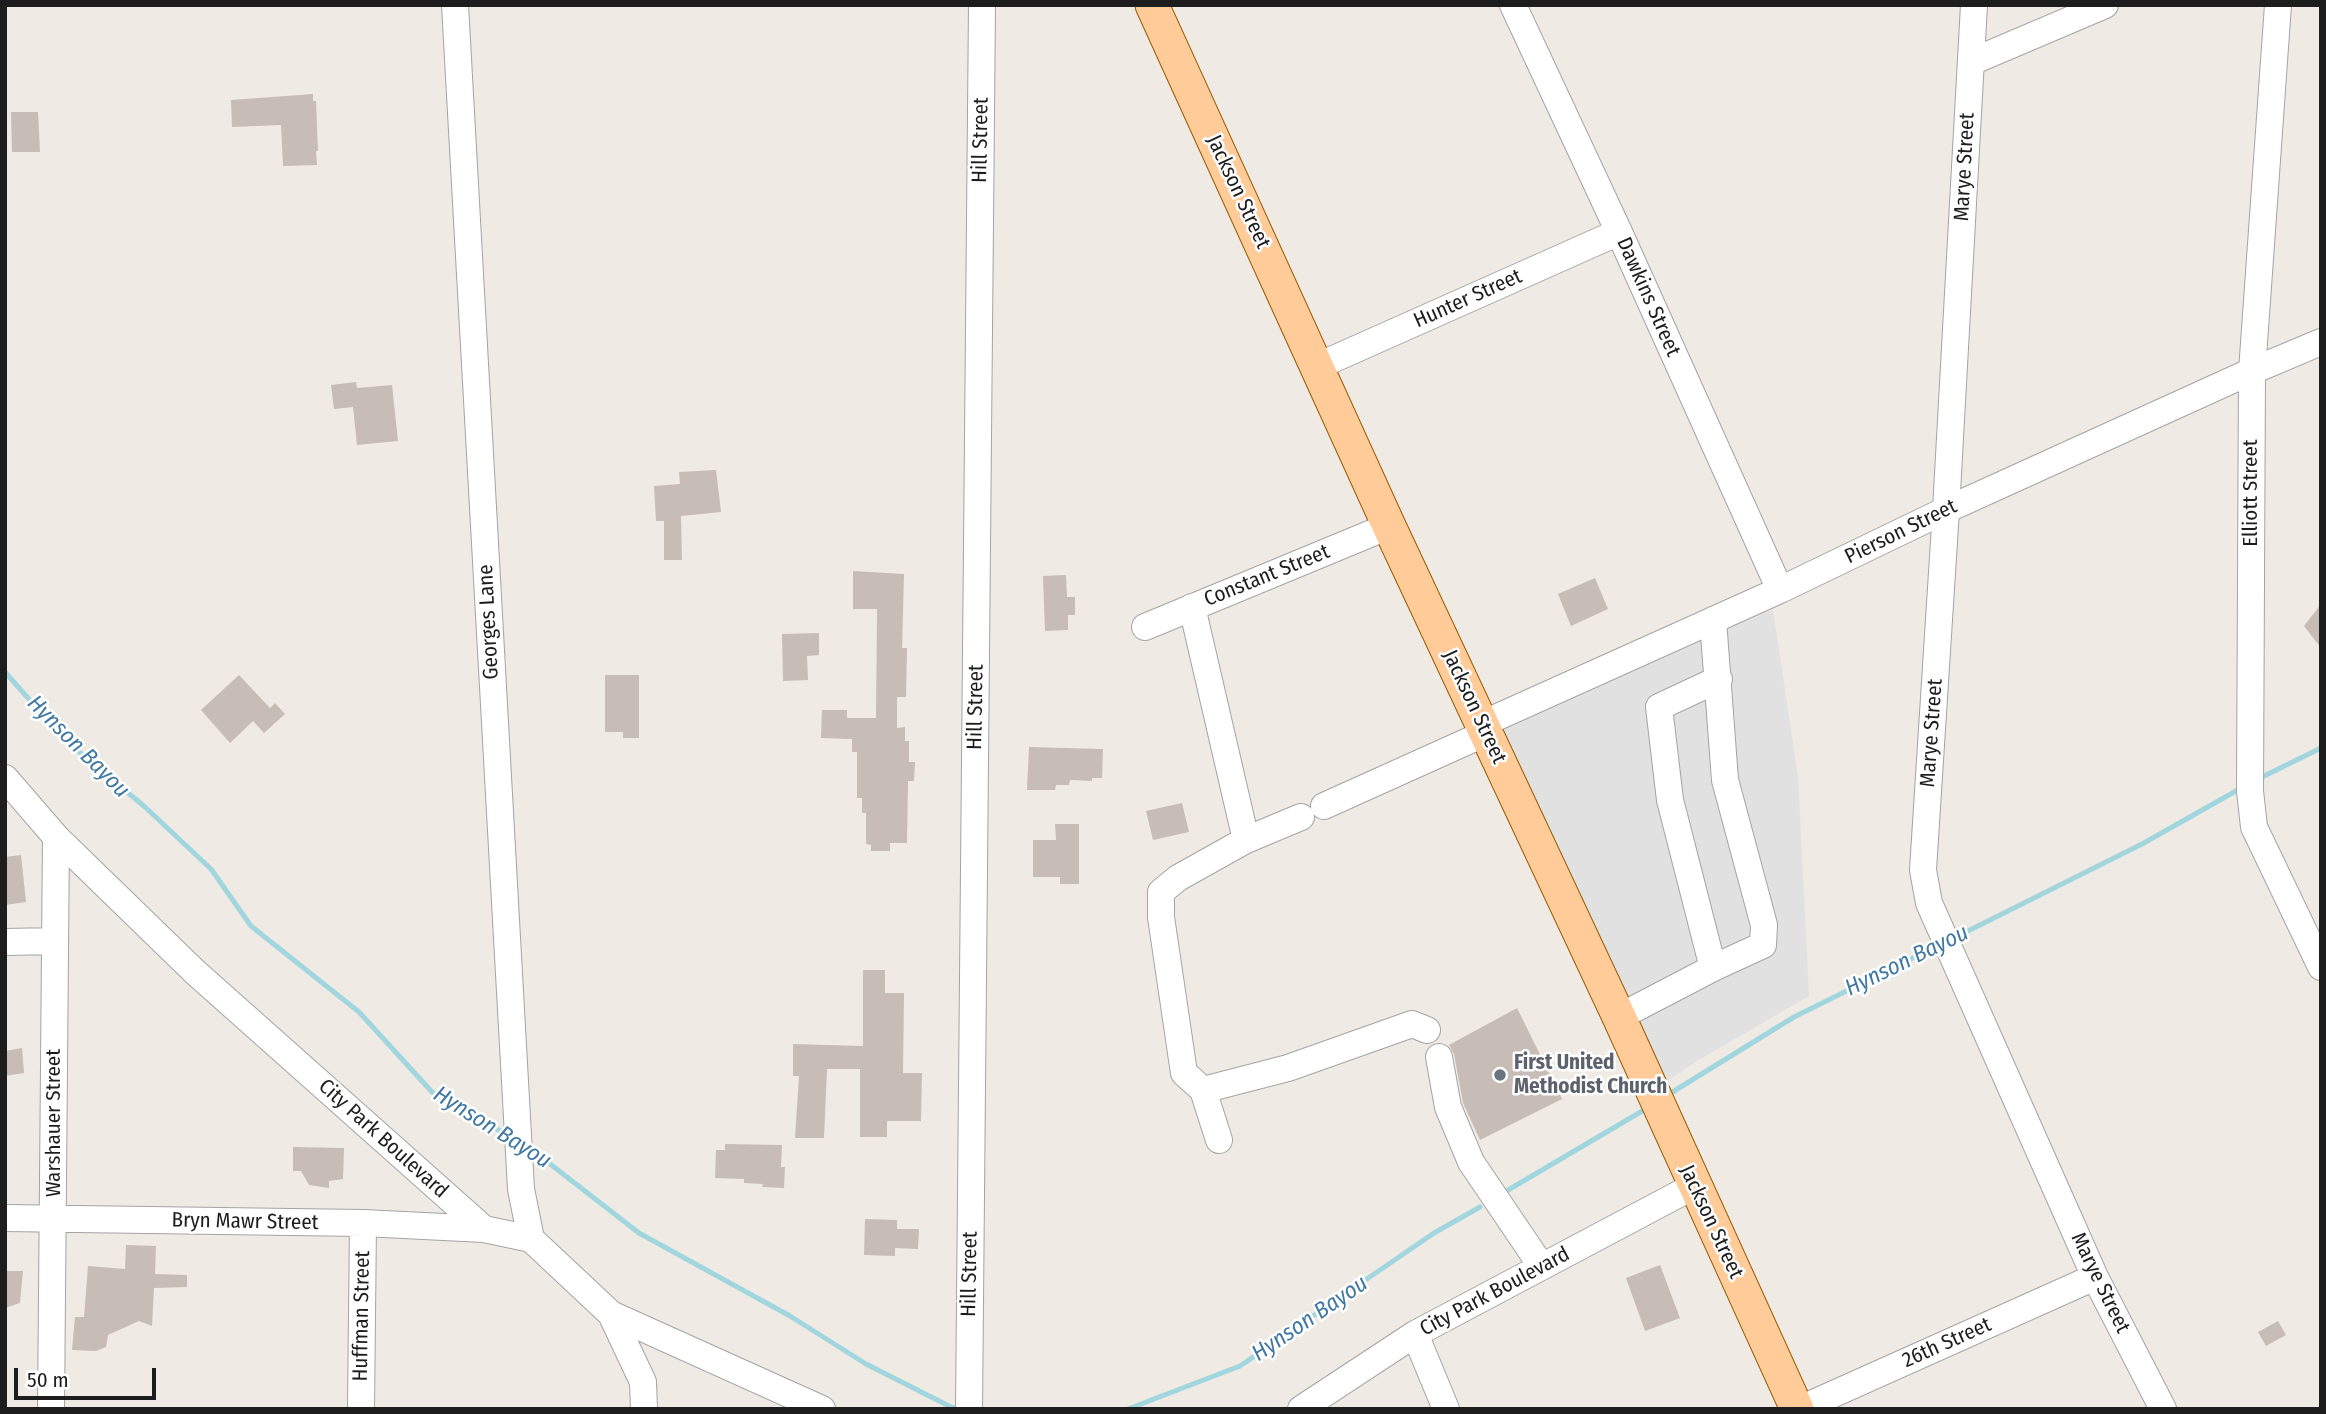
<!DOCTYPE html>
<html>
<head>
<meta charset="utf-8">
<style>
	body { margin:0 }
	#map { position:relative; width:2326px; height:1414px; overflow:hidden; background:#efeae3; font-family:"Fira Sans Condensed",sans-serif }
	canvas { display:block }
	.frame { position:absolute; inset:0; border:7px solid #1d1d1d; pointer-events:none }
	.scale { position:absolute; left:14px; top:1368px; width:142px; height:32px; box-sizing:border-box; border:4px solid #1d1d1d; border-top:0; padding-left:9px; font-size:21px; line-height:24px; white-space:nowrap; color:#1d1d1d; -webkit-text-stroke:5px #fff; paint-order:stroke }
</style>
</head>
<body>
<div id="map">
<canvas width="2326" height="1414"></canvas>
<div class="frame"></div>
<div class="scale">50 m</div>
</div>
<script>
const ctx = document.querySelector('canvas').getContext('2d');
ctx.lineJoin = 'round';
function fillPath(path, color) {
  ctx.fillStyle = color;
  ctx.fill(path, 'evenodd');
}
function toPath(rows) {
  const path = new Path2D();
  for (const r of rows) {
    path.moveTo(r[0], r[1]);
    for (let i = 2; i < r.length; i += 2) path.lineTo(r[i], r[i + 1]);
  }
  return path;
}
function stroke(path, color, width, dash) {
  ctx.strokeStyle = color;
  ctx.lineWidth = width;
  ctx.lineCap = dash ? 'butt' : 'round';
  ctx.setLineDash(dash || []);
  ctx.stroke(path);
}
function drawText(font, color, halo, rows, align = 'center') {
  ctx.font = font + ' "Fira Sans Condensed",sans-serif';
  ctx.lineWidth = 5;
  ctx.setLineDash([]);
  ctx.textBaseline = 'middle';
  ctx.strokeStyle = halo;
  ctx.fillStyle = color;
  for (const [text, x, y, turn = 0] of rows) {
    ctx.save();
    ctx.translate(x, y);
    ctx.rotate((+turn || 0) * Math.PI / 180);
    ctx.textAlign = isNaN(turn) ? turn : align;
    if (halo) ctx.strokeText(text, 0, 0);
    ctx.fillText(text, 0, 0);
    ctx.restore();
  }
}
fillPath(toPath([
	[1773,610,1798,777,1809,996,1697,1061,1666,1082,1499,730,1725,628]
]), '#e1e1e1');
stroke(toPath([
	[5,672,65,740,145,807,211,869,251,926,359,1012,432,1092,509,1136],
	[2258,779,2321,748],
	[1954,938,2142,844,2243,787],
	[1666,1096,1794,1017,1939,945],
	[527,1146,639,1233,790,1316,866,1364,951,1407,959,1409],
	[1503,1193,1649,1107],
	[1128,1409,1240,1366,1434,1233,1480,1207]
]), '#a1d6df', 5);
fillPath(toPath([
	[313,94,313,101,316,101,318,151,316,151,317,165,283,166,281,125,232,127,231,100],
	[11,112,38,112,40,152,12,152],
	[356,382,357,388,392,385,398,441,357,445,353,407,334,409,331,385],
	[716,470,721,512,681,516,682,560,664,560,664,521,656,521,654,486,680,484,679,472],
	[853,571,904,574,902,648,907,648,906,697,897,697,897,728,905,727,905,741,909,741,909,762,915,762,914,781,908,781,907,843,890,843,890,851,871,851,871,845,866,844,866,813,862,813,862,798,857,798,857,752,852,752,852,739,821,738,822,710,847,710,847,718,876,718,877,609,853,609],
	[1066,575,1067,597,1075,597,1075,615,1068,615,1068,630,1045,631,1043,576],
	[1595,578,1608,609,1571,626,1558,594],
	[2321,604,2321,648,2304,626],
	[819,633,819,655,807,656,808,680,783,681,782,634],
	[239,675,270,708,275,703,285,714,264,733,253,721,230,743,201,710],
	[605,675,639,675,639,738,623,738,623,732,605,732],
	[1029,747,1103,749,1102,778,1092,778,1092,781,1070,780,1069,785,1056,785,1055,790,1027,790],
	[1182,803,1189,832,1153,840,1146,811],
	[1055,824,1079,824,1079,884,1060,884,1060,877,1033,877,1033,840,1056,840],
	[21,855,26,902,5,905,5,857],
	[863,970,885,970,885,993,904,993,903,1073,922,1073,921,1121,887,1121,887,1137,860,1137,860,1069,827,1069,824,1138,795,1138,799,1076,793,1076,793,1044,863,1046],
	[1517,1008,1562,1099,1480,1140,1463,1103,1454,1054,1449,1045],
	[22,1048,24,1073,5,1076,5,1051],
	[725,1144,782,1145,781,1167,785,1167,784,1188,762,1187,763,1184,744,1183,744,1179,715,1178,716,1150,725,1150],
	[293,1147,344,1148,343,1179,329,1181,329,1188,309,1185,301,1171,293,1171],
	[865,1219,897,1220,897,1229,919,1229,918,1249,895,1248,895,1256,864,1255],
	[126,1245,156,1246,155,1274,187,1275,187,1287,154,1288,152,1326,139,1321,108,1335,106,1347,96,1351,72,1350,75,1317,84,1317,88,1266,125,1269],
	[1660,1265,1680,1318,1645,1331,1626,1278],
	[5,1271,23,1271,20,1303,5,1308],
	[2278,1321,2286,1335,2266,1346,2258,1332]
]), '#c7bcb6');
const minor = toPath([
	[455,5,521,1189,531,1239],
	[1513,5,1619,232,1780,590],
	[1974,5,1946,510,1923,870,1929,903,2095,1277,2163,1409],
	[2278,5,2252,371,2250,791,2254,827,2321,967],
	[1971,62,2105,5],
	[1318,366,1619,232],
	[1192,607,1246,840,1178,878,1161,892,1161,917,1184,1073,1203,1090,1219,1140],
	[1145,627,1389,526],
	[1482,724,1780,590,1946,510,2252,371,2321,342],
	[5,778,56,837,195,972,484,1229,531,1239,611,1314,822,1409],
	[1324,806,1486,733],
	[1246,840,1301,817],
	[5,942,55,941],
	[1713,968,1670,800,1659,707,1719,679],
	[1619,1017,1713,968,1763,945,1764,925,1725,780,1713,620],
	[1439,1057,1448,1107,1471,1162,1542,1267],
	[1203,1090,1288,1068,1412,1024,1427,1030],
	[5,1218,363,1223,484,1229],
	[611,1314,643,1382,644,1409],
	[1415,1334,1446,1409],
	[51,1409,56,837],
	[361,1409,363,1223],
	[969,1409,982,5],
	[1301,1409,1415,1334,1694,1186],
	[1800,1409,2095,1277]
]);
const major = toPath([
	[1152,5,1389,526,1619,1017,1797,1409]
]);
stroke(minor, '#a4a4a4', 28);
stroke(major, '#975a00', 35);
stroke(minor, '#fff', 26);
stroke(major, '#ffcb98', 33);
for (const [x, y, r, color] of [
	[1500,1075,7,"#6b7280"]
]) {
  const dot = new Path2D();
  dot.arc(x, y, r, 0, 2 * Math.PI);
  ctx.fillStyle = color;
  ctx.fill(dot);
  stroke(dot, '#fff', 2.5);
}
drawText('21px', '#1d1d1d', '#fff', [
	["Hill Street",981,140,-89],
	["Marye Street",1965,167,-87],
	["Jackson Street",1238,192,65],
	["Dawkins Street",1648,297,66],
	["Hunter Street",1468,299,-24],
	["Elliott Street",2251,493,-90],
	["Pierson Street",1901,532,-26],
	["Constant Street",1267,576,-22],
	["Georges Lane",489,622,-93],
	["Hill Street",976,707,-89],
	["Jackson Street",1474,707,65],
	["Marye Street",1932,733,-86],
	["Warshauer Street",54,1123,-90],
	["City Park Boulevard",383,1139,42],
	["Bryn Mawr Street",245,1222,1],
	["Jackson Street",1711,1222,65],
	["Hill Street",970,1274,-89],
	["Marye Street",2100,1283,64],
	["City Park Boulevard",1495,1292,-28],
	["Huffman Street",362,1316,-89],
	["26th Street",1947,1343,-24]
]);
drawText('bold 21px', '#5b616d', '#fff', [
	["First United",1514,1063],
	["Methodist Church",1514,1087]
], 'left');
drawText('italic 23px', '#4078a2', '#fff', [
	["Hynson Bayou",78,747,45],
	["Hynson Bayou",1907,961,-26],
	["Hynson Bayou",492,1128,32],
	["Hynson Bayou",1310,1319,-34]
]);
</script>
</body>
</html>
